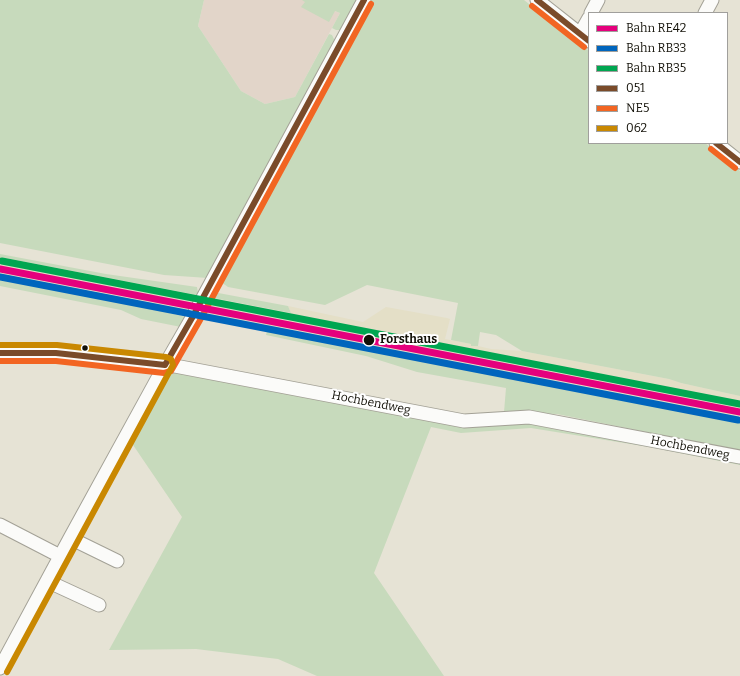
<!DOCTYPE html>
<html>
<head>
<meta charset="utf-8">
<style>
	body { margin:0 }
	#map { position:relative; width:740px; height:676px; overflow:hidden; background:#e6e3d5; font-family:Bitter,serif }
	canvas { display:block }
	.legend { position:absolute; left:588px; top:12px; width:140px; height:132px; box-sizing:border-box; background:#fff; border:1px solid #a09f9c; margin:0; padding:5px 7px; list-style:none; font-size:12px; color:#121007 }
	.legend li { display:flex; align-items:center; gap:8px; height:20px }
	.legend b { width:20px; border:1px solid #a09f9c }
</style>
</head>
<body>
<div id="map">
<canvas width="740" height="676"></canvas>
<ul class="legend">
<li><b style="height:5px;background:#e5007d"></b>Bahn RE42</li>
<li><b style="height:5px;background:#0065bd"></b>Bahn RB33</li>
<li><b style="height:5px;background:#00a651"></b>Bahn RB35</li>
<li><b style="height:5px;background:#7a4b2a"></b>051</li>
<li><b style="height:5px;background:#f26522"></b>NE5</li>
<li><b style="height:5px;background:#c98801"></b>062</li>
</ul>
</div>
<script>
const ctx = document.querySelector('canvas').getContext('2d');
ctx.lineJoin = 'round';
function fillPath(path, color) {
  ctx.fillStyle = color;
  ctx.fill(path, 'evenodd');
}
function toPath(rows) {
  const path = new Path2D();
  for (const r of rows) {
    path.moveTo(r[0], r[1]);
    for (let i = 2; i < r.length; i += 2) path.lineTo(r[i], r[i + 1]);
  }
  return path;
}
function stroke(path, color, width, dash) {
  ctx.strokeStyle = color;
  ctx.lineWidth = width;
  ctx.lineCap = dash ? 'butt' : 'round';
  ctx.setLineDash(dash || []);
  ctx.stroke(path);
}
function drawText(font, color, halo, rows, align = 'center') {
  ctx.font = font + ' Bitter,serif';
  ctx.lineWidth = 4;
  ctx.setLineDash([]);
  ctx.textBaseline = 'middle';
  ctx.strokeStyle = halo;
  ctx.fillStyle = color;
  for (const [text, x, y, turn = 0] of rows) {
    ctx.save();
    ctx.translate(x, y);
    ctx.rotate((+turn || 0) * Math.PI / 180);
    ctx.textAlign = isNaN(turn) ? turn : align;
    if (halo) ctx.strokeText(text, 0, 0);
    ctx.fillText(text, 0, 0);
    ctx.restore();
  }
}
fillPath(toPath([
	[0,257,291,313,288,306,363,322,386,307,447,318,450,319,445,339,471,344,471,346,478,346,491,349,522,351,669,379,681,383,740,396,740,417,254,324,253,327,206,318,184,322,186,317,169,313,152,303,0,274]
]), '#e4dfc7');
fillPath(toPath([
	[204,0,341,0,335,11,340,13,295,97,265,104,241,91,198,26]
]), '#e2d5c9');
fillPath(toPath([
	[0,0,204,0,198,26,241,91,265,104,295,97,329,34,332,35,335,41,208,278,164,275,0,243],
	[302,0,357,0,341,30,336,30,332,28,340,13,335,11,329,22,301,7,305,2],
	[370,0,524,0,589,51,589,143,705,143,740,171,740,396,681,383,669,379,522,351,496,335,480,332,478,346,471,346,471,344,451,340,458,303,367,285,325,305,228,287,218,280],
	[0,254,106,274,197,287,198,293,197,295,0,257],
	[0,274,152,303,169,313,186,317,181,327,141,319,121,310,0,286],
	[213,292,288,306,291,313,209,297],
	[206,317,253,326,253,324,740,417,740,451,557,414,504,412,506,388,417,372,366,356,266,335,267,331,205,318],
	[169,370,461,427,532,422,740,462,740,465,649,447,531,428,461,433,431,427,374,573,444,676,317,676,278,659,196,649,109,650,182,517,131,442]
]), '#c7dabc');
const minor = toPath([
	[537,0,589,41],
	[591,13,598,0],
	[705,13,712,0],
	[580,34,589,18],
	[716,143,740,162],
	[0,353,56,353,175,366,464,421,529,417,740,457],
	[0,525,60,556],
	[70,538,117,561],
	[47,581,99,605],
	[0,668,70,538,165,365,192,318,364,0]
]);
stroke(minor, '#a3a196', 15);
stroke(minor, '#fbfbf9', 13);
stroke(toPath([
	[537,0,589,41],
	[716,143,740,162],
	[0,353,56,353,165,365,192,318,364,0]
]), '#7a4b2a', 6);
stroke(toPath([
	[532,6,584,47],
	[711,149,735,168],
	[0,361,56,361,164,373,171,371,199,322,371,4]
]), '#f26522', 6);
stroke(toPath([
	[0,345,57,345,166,357,171,359,173,365,7,672]
]), '#c98801', 6);
stroke(toPath([
	[0,269,740,412]
]), '#e5007d', 7);
stroke(toPath([
	[0,277,738,420]
]), '#0065bd', 7);
stroke(toPath([
	[2,261,740,404]
]), '#00a651', 7);
for (const [x, y, r, color] of [
	[369,340,6,"#121007"],
	[85,348,3.5,"#121007"]
]) {
  const dot = new Path2D();
  dot.arc(x, y, r, 0, 2 * Math.PI);
  ctx.fillStyle = color;
  ctx.fill(dot);
  stroke(dot, '#fff', 1.5);
}
drawText('bold 12px', '#121007', '#fff', [
	["Forsthaus",380,340]
], 'left');
drawText('12px', '#121007', '#fff', [
	["Hochbendweg",371,403,11],
	["Hochbendweg",690,448,11]
]);
</script>
</body>
</html>
